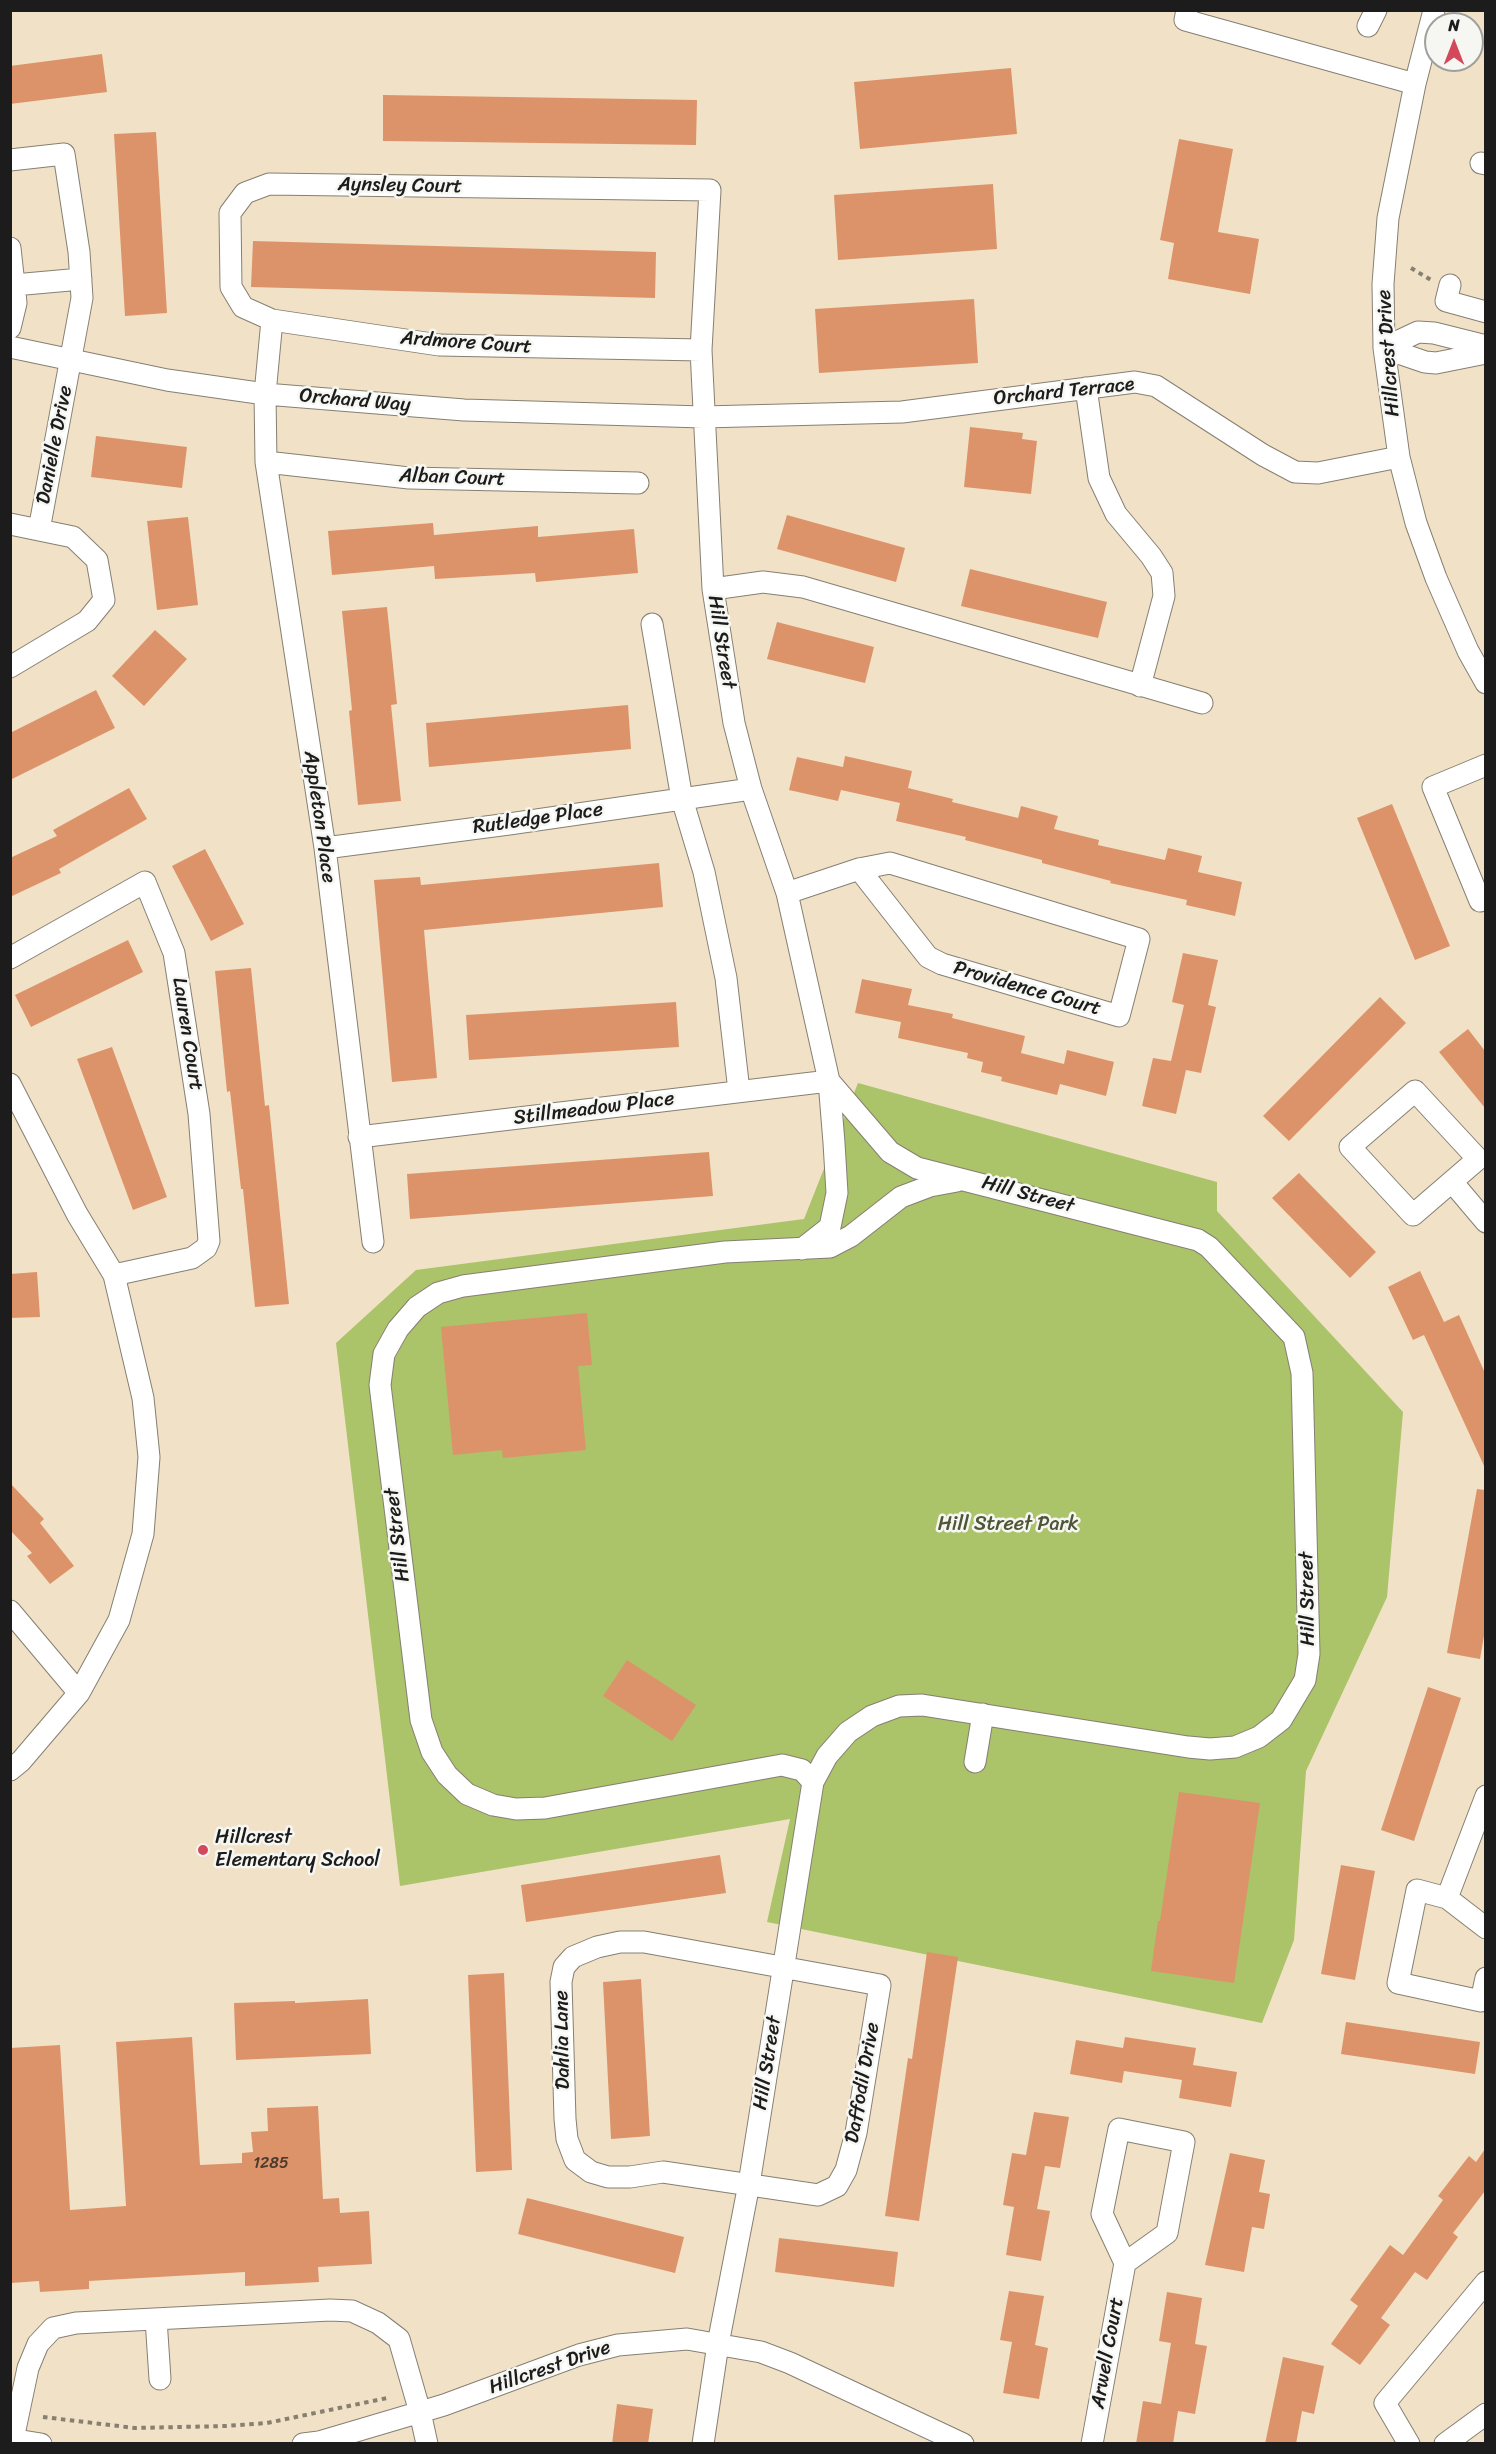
<!DOCTYPE html>
<html>
<head>
<meta charset="utf-8">
<style>
	body { margin:0 }
	#map { position:relative; width:1496px; height:2454px; overflow:hidden; background:#f1e2c7; font-family:Sriracha,sans-serif }
	canvas { display:block }
	.frame { position:absolute; inset:0; border:12px solid #1c1c1c; pointer-events:none }
	.north { position:absolute; left:1424px; top:12px; width:60px; height:60px; box-sizing:border-box; background:#f6f6f2; border:2px solid #9f9f9c; border-radius:50%; rotate:0deg; font-size:16px; font-weight:700; line-height:24px; text-align:center; color:#1c1c1c }
	.north::after { content:''; display:block; margin:auto; width:21px; height:27px; background:#d1495b; clip-path:polygon(50% 0,100% 100%,50% 72%,0 100%) }
</style>
</head>
<body>
<div id="map">
<canvas width="1496" height="2454"></canvas>
<div class="frame"></div>
<div class="north">N</div>
</div>
<script>
const ctx = document.querySelector('canvas').getContext('2d');
ctx.lineJoin = 'round';
function fillPath(path, color) {
  ctx.fillStyle = color;
  ctx.fill(path, 'evenodd');
}
function toPath(rows) {
  const path = new Path2D();
  for (const r of rows) {
    path.moveTo(r[0], r[1]);
    for (let i = 2; i < r.length; i += 2) path.lineTo(r[i], r[i + 1]);
  }
  return path;
}
function stroke(path, color, width, dash) {
  ctx.strokeStyle = color;
  ctx.lineWidth = width;
  ctx.lineCap = dash ? 'butt' : 'round';
  ctx.setLineDash(dash || []);
  ctx.stroke(path);
}
function drawText(font, color, halo, rows, align = 'center') {
  ctx.font = font + ' Sriracha,sans-serif';
  ctx.lineWidth = 5;
  ctx.setLineDash([]);
  ctx.textBaseline = 'middle';
  ctx.strokeStyle = halo;
  ctx.fillStyle = color;
  for (const [text, x, y, turn = 0] of rows) {
    ctx.save();
    ctx.translate(x, y);
    ctx.rotate((+turn || 0) * Math.PI / 180);
    ctx.textAlign = isNaN(turn) ? turn : align;
    if (halo) ctx.strokeText(text, 0, 0);
    ctx.fillText(text, 0, 0);
    ctx.restore();
  }
}
fillPath(toPath([
	[858,1083,1217,1182,1217,1211,1403,1412,1387,1597,1306,1771,1294,1940,1262,2023,767,1922,790,1819,400,1886,336,1343,416,1270,804,1219]
]), '#abc369');
fillPath(toPath([
	[102,54,107,92,10,104,10,66],
	[1011,68,1017,134,860,149,854,82],
	[383,95,697,100,696,145,383,141],
	[156,132,167,313,125,316,114,134],
	[1179,139,1233,149,1218,232,1259,239,1250,294,1168,279,1174,243,1160,240],
	[993,184,997,249,838,260,834,195],
	[253,241,656,252,655,298,251,287],
	[974,299,978,363,819,373,815,309],
	[970,427,1023,433,1022,439,1037,441,1031,494,964,487],
	[96,436,187,447,182,488,91,477],
	[787,515,905,548,896,582,777,549],
	[188,517,198,605,157,610,147,521],
	[433,523,434,535,538,526,538,537,634,529,638,573,536,582,535,573,435,579,434,566,332,575,328,531],
	[970,569,1107,602,1098,638,961,606],
	[387,607,397,704,391,705,401,801,358,805,349,711,352,710,342,611],
	[777,622,874,647,865,683,767,659],
	[155,630,187,659,144,706,112,676],
	[96,690,115,728,10,780,10,733],
	[628,705,631,749,429,767,426,723],
	[845,756,912,771,908,788,953,799,952,802,1018,818,1021,806,1058,816,1054,829,1099,840,1098,845,1165,860,1168,848,1202,856,1198,872,1242,882,1235,916,1186,905,1187,900,1110,883,1111,881,1042,863,1042,860,965,840,966,837,896,821,900,803,841,790,838,801,789,790,797,757,843,767],
	[129,788,147,819,59,869,61,873,10,897,10,858,57,836,53,830],
	[1392,804,1450,946,1415,960,1357,818],
	[205,849,244,924,211,941,172,866],
	[659,863,663,907,424,930,437,1078,392,1082,374,880,420,877,421,885],
	[128,940,143,972,31,1027,15,995],
	[1183,953,1218,960,1208,1005,1216,1007,1201,1073,1186,1070,1176,1114,1142,1106,1153,1058,1171,1061,1184,1005,1172,1002],
	[251,968,265,1106,269,1105,289,1304,255,1307,243,1189,241,1189,230,1091,227,1092,215,971],
	[862,979,912,989,908,1005,953,1014,952,1018,1025,1036,1021,1053,1064,1064,1067,1050,1114,1062,1106,1096,1060,1084,1057,1095,1001,1081,1002,1077,981,1072,983,1062,967,1058,968,1053,898,1038,901,1022,855,1013],
	[1380,997,1406,1023,1289,1141,1263,1116],
	[676,1002,679,1047,469,1060,466,1015],
	[1468,1029,1485,1051,1485,1108,1439,1052],
	[112,1047,167,1197,133,1210,77,1059],
	[709,1152,713,1196,410,1219,407,1174],
	[1299,1173,1376,1252,1350,1278,1272,1198],
	[1420,1271,1444,1322,1459,1315,1485,1373,1485,1468,1424,1335,1413,1340,1388,1287],
	[37,1272,40,1317,10,1318,10,1274],
	[587,1313,592,1365,578,1366,586,1450,503,1458,502,1450,453,1455,441,1327],
	[10,1483,44,1519,40,1523,74,1566,50,1584,27,1556,32,1553,10,1530],
	[1477,1489,1485,1490,1485,1630,1480,1659,1447,1653],
	[627,1660,696,1705,672,1741,603,1696],
	[1428,1687,1461,1698,1414,1841,1381,1830],
	[1179,1792,1260,1803,1234,1983,1151,1971,1158,1921,1160,1921],
	[720,1855,726,1893,526,1922,521,1885],
	[1341,1865,1375,1871,1355,1980,1321,1974],
	[927,1952,958,1957,919,2221,885,2216,908,2058,912,2059],
	[504,1973,512,2170,476,2172,468,1975],
	[641,1979,650,2136,611,2139,603,1982],
	[368,1999,371,2054,236,2060,234,2003,295,2001,295,2003],
	[1346,2022,1480,2042,1475,2074,1341,2054],
	[192,2037,200,2165,242,2163,242,2153,253,2152,251,2132,268,2131,267,2108,318,2106,323,2199,339,2198,340,2213,369,2211,372,2264,318,2267,319,2282,245,2286,245,2272,89,2281,89,2289,40,2292,39,2281,11,2283,10,2048,60,2045,70,2210,126,2206,116,2042],
	[1125,2037,1196,2048,1193,2065,1237,2072,1231,2107,1179,2098,1182,2080,1124,2071,1122,2083,1070,2074,1076,2040,1123,2048],
	[1034,2112,1069,2117,1060,2168,1045,2166,1037,2209,1050,2211,1041,2261,1006,2255,1014,2207,1003,2205,1012,2153,1026,2155],
	[1485,2149,1485,2191,1453,2233,1458,2237,1427,2280,1415,2272,1381,2318,1390,2325,1360,2365,1331,2344,1358,2306,1350,2300,1390,2245,1403,2255,1443,2200,1438,2196,1469,2156,1476,2162],
	[1230,2153,1265,2160,1259,2192,1270,2194,1264,2229,1252,2227,1244,2272,1205,2265],
	[527,2198,684,2237,675,2273,518,2234],
	[779,2238,898,2252,894,2287,775,2272],
	[1009,2291,1044,2296,1035,2345,1048,2348,1039,2399,1003,2393,1012,2342,1000,2340],
	[1167,2292,1202,2298,1195,2344,1207,2346,1195,2414,1178,2411,1173,2444,1136,2444,1143,2401,1161,2404,1171,2343,1159,2341],
	[1283,2357,1324,2366,1314,2414,1302,2411,1296,2444,1265,2444],
	[617,2404,653,2409,648,2444,612,2444]
]), '#dd9369');
const minor = toPath([
	[1187,10,1185,20,1415,84],
	[1434,10,1415,84,1388,218,1383,284,1384,348,1399,457,1416,523,1436,578,1468,651,1486,683],
	[1368,26,1376,10],
	[10,160,64,154,79,252,82,298,39,530],
	[1481,163,1486,164],
	[10,248,16,303,10,328],
	[14,285,81,279],
	[1450,285,1446,301,1486,312],
	[272,320,243,307,231,287,230,213,245,193,269,184,710,190,701,350,713,589,734,723,751,789,787,893,829,1081,834,1143,837,1193,830,1227,802,1249],
	[10,347,167,380,265,394,464,410,703,417,902,412,1135,382,1156,386,1263,455,1295,472,1318,473,1399,457],
	[1384,348,1418,332,1434,333,1486,346],
	[1384,348,1425,362,1436,363,1486,353],
	[1086,388,1099,478,1116,514,1151,556,1162,573,1164,596,1140,686],
	[266,462,409,478,638,483],
	[10,524,73,537,97,560,104,600,87,621,10,667],
	[713,589,763,582,803,587,1202,703],
	[652,624,682,799,704,872,726,978,739,1091],
	[1486,765,1433,787,1480,901,1486,896],
	[325,848,509,824,751,789],
	[787,893,859,869,928,957,942,964,1119,1016,1139,939,890,863,859,869],
	[10,958,145,882,174,953,199,1114,209,1241,206,1248,192,1258,114,1275],
	[10,1084,77,1214,114,1275,143,1398,149,1457,143,1534,119,1620,79,1693,21,1761,10,1770],
	[1415,1091,1478,1159,1413,1215,1350,1147,1415,1091],
	[359,1137,829,1081],
	[1453,1183,1486,1222],
	[373,1242,325,848,266,462,265,394,272,320,439,345,701,350],
	[10,1611,79,1693],
	[975,1762,983,1714],
	[813,1782,802,1770,782,1765,545,1808,516,1809,493,1805,467,1794,447,1775,432,1752,421,1720,380,1385,384,1354,398,1329,417,1307,438,1293,463,1286,725,1252,830,1247,851,1236,901,1197,930,1186,957,1181],
	[1447,1898,1486,1796],
	[1486,1928,1447,1898,1417,1890,1398,1983,1481,2001,1486,1978],
	[620,1942,644,1942,880,1985,856,2133,846,2170,837,2186,818,2195,663,2172,630,2177,608,2177,591,2172,575,2160,567,2139,565,2119,561,1982,564,1967,573,1957,597,1947,620,1942],
	[1119,2129,1184,2142,1167,2233,1125,2263,1102,2214,1119,2129],
	[156,2319,160,2379],
	[10,2439,41,2444],
	[12,2444,28,2368,38,2344,53,2328,76,2323,330,2310,352,2311,378,2323,399,2339,420,2412,427,2444],
	[303,2444,319,2442,444,2405,579,2355,618,2345,687,2339,761,2352,790,2363,963,2444],
	[703,2444,718,2344,749,2184,813,1782,827,1756,848,1732,872,1716,899,1706,922,1705,1188,1747,1210,1749,1235,1747,1259,1737,1281,1720,1305,1680,1309,1654,1302,1373,1294,1337,1209,1247,1198,1240,917,1168,890,1152,829,1081],
	[1092,2444,1125,2263],
	[1409,2444,1385,2403,1486,2282],
	[1445,2444,1486,2414]
]);
stroke(minor, '#867f72', 23);
stroke(toPath([
	[1411,268,1431,280],
	[43,2417,135,2428,226,2426,267,2423,387,2398]
]), '#867f72', 4, [4.5, 4.5]);
stroke(minor, '#fff', 21);
for (const [x, y, r, color] of [
	[203,1850,6,"#d1495b"]
]) {
  const dot = new Path2D();
  dot.arc(x, y, r, 0, 2 * Math.PI);
  ctx.fillStyle = color;
  ctx.fill(dot);
  stroke(dot, '#f6f6f2', 2);
}
drawText('16px', '#4c3a2f', null, [
	["1285",271,2164]
]);
drawText('20px', '#1c1c1c', '#f6f6f2', [
	["Aynsley Court",400,186,1],
	["Ardmore Court",466,343,4],
	["Hillcrest Drive",1389,353,-94],
	["Orchard Terrace",1064,392,-6],
	["Orchard Way",355,401,5],
	["Danielle Drive",55,445,-79],
	["Alban Court",452,478,2],
	["Hill Street",721,642,81],
	["Appleton Place",319,817,82],
	["Rutledge Place",538,819,-8],
	["Providence Court",1027,989,16],
	["Lauren Court",187,1034,81],
	["Stillmeadow Place",594,1109,-7],
	["Hill Street",1028,1195,15],
	["Hill Street",398,1535,-97],
	["Hill Street",1308,1599,-91],
	["Dahlia Lane",563,2040,-91],
	["Hill Street",768,2063,-81],
	["Daffodil Drive",863,2083,-80],
	["Arwell Court",1108,2353,-80],
	["Hillcrest Drive",550,2368,-19]
]);
drawText('20px', '#4e5637', '#f6f6f2', [
	["Hill Street Park",1008,1525]
]);
drawText('20px', '#1c1c1c', '#f6f6f2', [
	["Hillcrest",215,1838],
	["Elementary School",215,1861]
], 'left');
</script>
</body>
</html>
